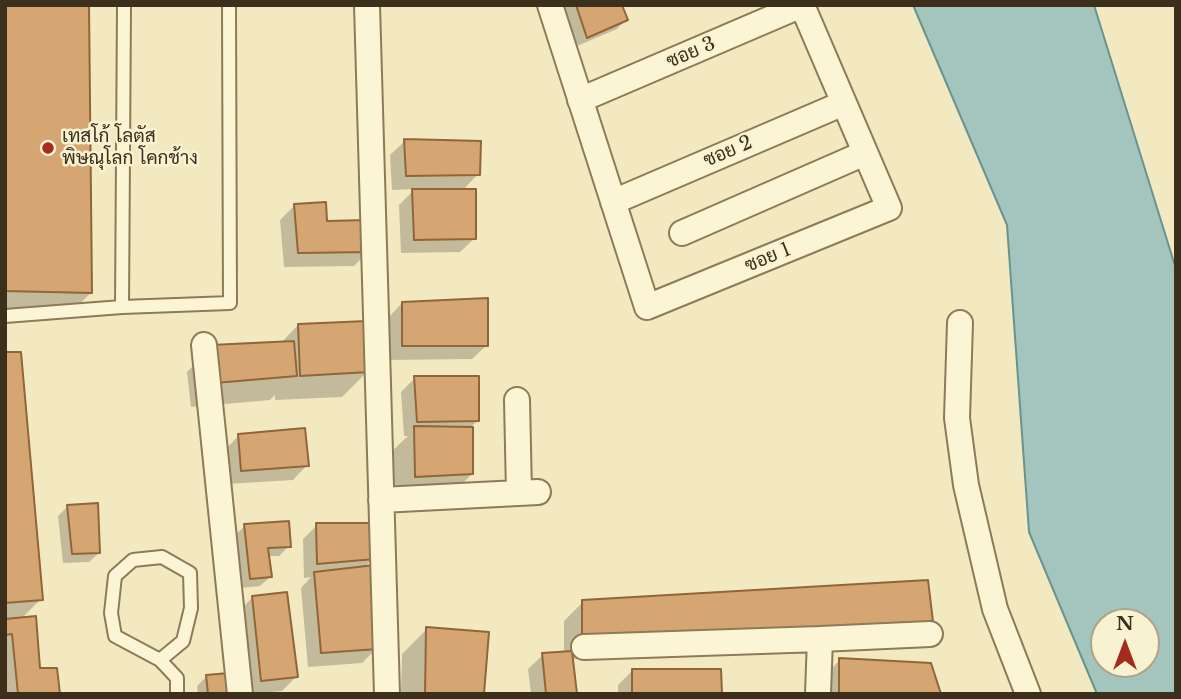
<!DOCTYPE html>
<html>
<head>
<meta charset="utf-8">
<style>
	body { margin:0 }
	#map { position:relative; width:1181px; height:699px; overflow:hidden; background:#f3e9c1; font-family:"Libre Baskerville",serif }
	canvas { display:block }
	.frame { position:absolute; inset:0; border:7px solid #3c2f1c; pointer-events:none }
	.north { position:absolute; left:1090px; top:608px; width:70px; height:70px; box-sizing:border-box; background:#f9f2d1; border:2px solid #ada489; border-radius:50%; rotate:0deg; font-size:19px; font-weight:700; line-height:28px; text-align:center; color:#3c2f1c }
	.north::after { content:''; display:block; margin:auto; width:24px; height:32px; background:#a42c1f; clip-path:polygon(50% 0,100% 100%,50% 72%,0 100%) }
</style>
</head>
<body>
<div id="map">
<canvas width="1181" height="699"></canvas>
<div class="frame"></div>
<div class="north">N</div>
</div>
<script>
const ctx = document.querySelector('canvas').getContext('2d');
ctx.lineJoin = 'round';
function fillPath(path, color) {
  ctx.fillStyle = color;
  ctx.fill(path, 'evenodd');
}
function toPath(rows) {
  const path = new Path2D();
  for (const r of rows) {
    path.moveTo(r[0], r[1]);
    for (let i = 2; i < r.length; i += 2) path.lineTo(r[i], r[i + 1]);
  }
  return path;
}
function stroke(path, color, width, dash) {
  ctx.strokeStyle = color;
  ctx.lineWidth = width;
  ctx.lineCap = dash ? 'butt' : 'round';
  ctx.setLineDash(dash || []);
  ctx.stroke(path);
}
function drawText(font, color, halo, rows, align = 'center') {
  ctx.font = font + ' "Libre Baskerville",Sarabun,serif';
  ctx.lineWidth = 5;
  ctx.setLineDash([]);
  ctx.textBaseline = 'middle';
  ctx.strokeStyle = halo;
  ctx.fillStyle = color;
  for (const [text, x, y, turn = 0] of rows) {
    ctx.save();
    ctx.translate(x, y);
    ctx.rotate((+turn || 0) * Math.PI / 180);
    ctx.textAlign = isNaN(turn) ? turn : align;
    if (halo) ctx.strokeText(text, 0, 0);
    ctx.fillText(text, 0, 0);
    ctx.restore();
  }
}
const water = toPath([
	[913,5,1094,5,1176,269,1176,694,1097,694,1029,532,1007,225,913,5],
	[1104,622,1146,622,1146,664,1104,664,1104,622]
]);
fillPath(water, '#a4c5be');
stroke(water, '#69948e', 2);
fillPath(toPath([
	[5,5,91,293,72,311,5,309],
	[563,5,620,5,626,19,617,29,577,46],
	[405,141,478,174,462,191,475,238,460,252,401,253,399,205,415,189,392,190,390,155],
	[295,205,326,223,368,252,354,266,284,267,280,220],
	[402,303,487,345,472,359,388,360,388,318],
	[298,325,367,372,342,397,275,400,275,395,270,400,191,407,187,372,212,347,280,344],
	[5,354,41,599,21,619,39,670,58,694,5,694],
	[415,378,477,421,471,427,472,474,447,499,391,502,390,453,408,436,404,436,401,392],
	[239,435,307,465,293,480,227,484,225,450],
	[68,506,99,553,89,562,63,563,58,516],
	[317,525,373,558,364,568,376,649,362,663,308,667,301,588,311,577,304,578,303,539],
	[245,526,289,546,279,556,268,556,270,577,260,586,241,588,235,535],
	[252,598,296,677,282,691,248,694,238,612],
	[583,602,932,629,913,648,571,659,575,694,531,694,528,669,543,655,564,653,564,621],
	[427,629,482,694,401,694,402,654],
	[840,660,939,694,821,694,821,679],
	[632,671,720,694,618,694,618,685],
	[207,676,229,694,198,694,197,686]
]), '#0003');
const building = toPath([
	[5,5,89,5,92,293,5,291,5,5],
	[576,5,622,5,628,20,587,38,576,5],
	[404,139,481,141,480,175,406,176,404,139],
	[412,189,476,189,476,239,414,240,412,189],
	[326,202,327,221,368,220,370,252,298,253,294,204,326,202],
	[488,298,488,346,402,346,402,302,488,298],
	[367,321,369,372,300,376,298,324,367,321],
	[294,341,297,376,215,383,211,345,294,341],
	[5,352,21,352,43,600,5,603,5,352],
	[414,376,479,376,479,421,417,422,414,376],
	[414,426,473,427,473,474,415,477,414,426],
	[305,428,309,466,241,471,238,434,305,428],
	[98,503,100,553,72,554,67,505,98,503],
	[289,521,291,547,268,548,272,577,250,579,244,524,289,521],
	[316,523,373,523,375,559,317,564,316,523],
	[375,565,378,649,321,653,314,572,375,565],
	[928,580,934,630,582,641,582,600,928,580],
	[287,592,298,677,261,681,252,596,287,592],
	[36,616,40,668,57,668,60,694,18,694,12,634,5,635,5,619,36,616],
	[426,627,489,632,484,694,425,694,426,627],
	[572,651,577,694,546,694,542,653,572,651],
	[839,658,931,663,941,694,839,694,839,658],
	[632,669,721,669,722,694,632,694,632,669],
	[229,673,231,694,208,694,206,675,229,673]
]);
fillPath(building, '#d5a672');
stroke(building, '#906539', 2);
const lane = toPath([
	[122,307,124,5],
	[5,316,122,307,230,303,229,5],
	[160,660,183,641,191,608,190,573,162,557,133,560,115,576,111,613,115,636,160,660,177,678,177,694]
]);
const street = toPath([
	[367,5,387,694],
	[550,5,647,307,889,208,802,5],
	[580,100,802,5],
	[613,202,844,103],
	[682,233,865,153],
	[960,323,957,418,966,485,995,609,1028,694],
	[204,345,240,694],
	[517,400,519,493],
	[381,500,538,492],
	[584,647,820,639],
	[818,694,820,639,930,634]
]);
stroke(lane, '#8e7a56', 16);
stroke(street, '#8e7a56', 28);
stroke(lane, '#fcf5d5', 12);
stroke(street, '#fcf5d5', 24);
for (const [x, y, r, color] of [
	[48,148,7,"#a42c1f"]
]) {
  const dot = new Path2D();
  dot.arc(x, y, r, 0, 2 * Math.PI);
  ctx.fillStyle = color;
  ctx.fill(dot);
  stroke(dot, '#f9f2d1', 2.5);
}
drawText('19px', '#3c2f1c', '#f9f2d1', [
	["ซอย 3",691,53,-23],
	["ซอย 2",728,152,-23],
	["ซอย 1",768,258,-22]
]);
drawText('19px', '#3c2f1c', '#f9f2d1', [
	["เทสโก้ โลตัส",62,137],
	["พิษณุโลก โคกช้าง",62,159]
], 'left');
</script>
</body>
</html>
